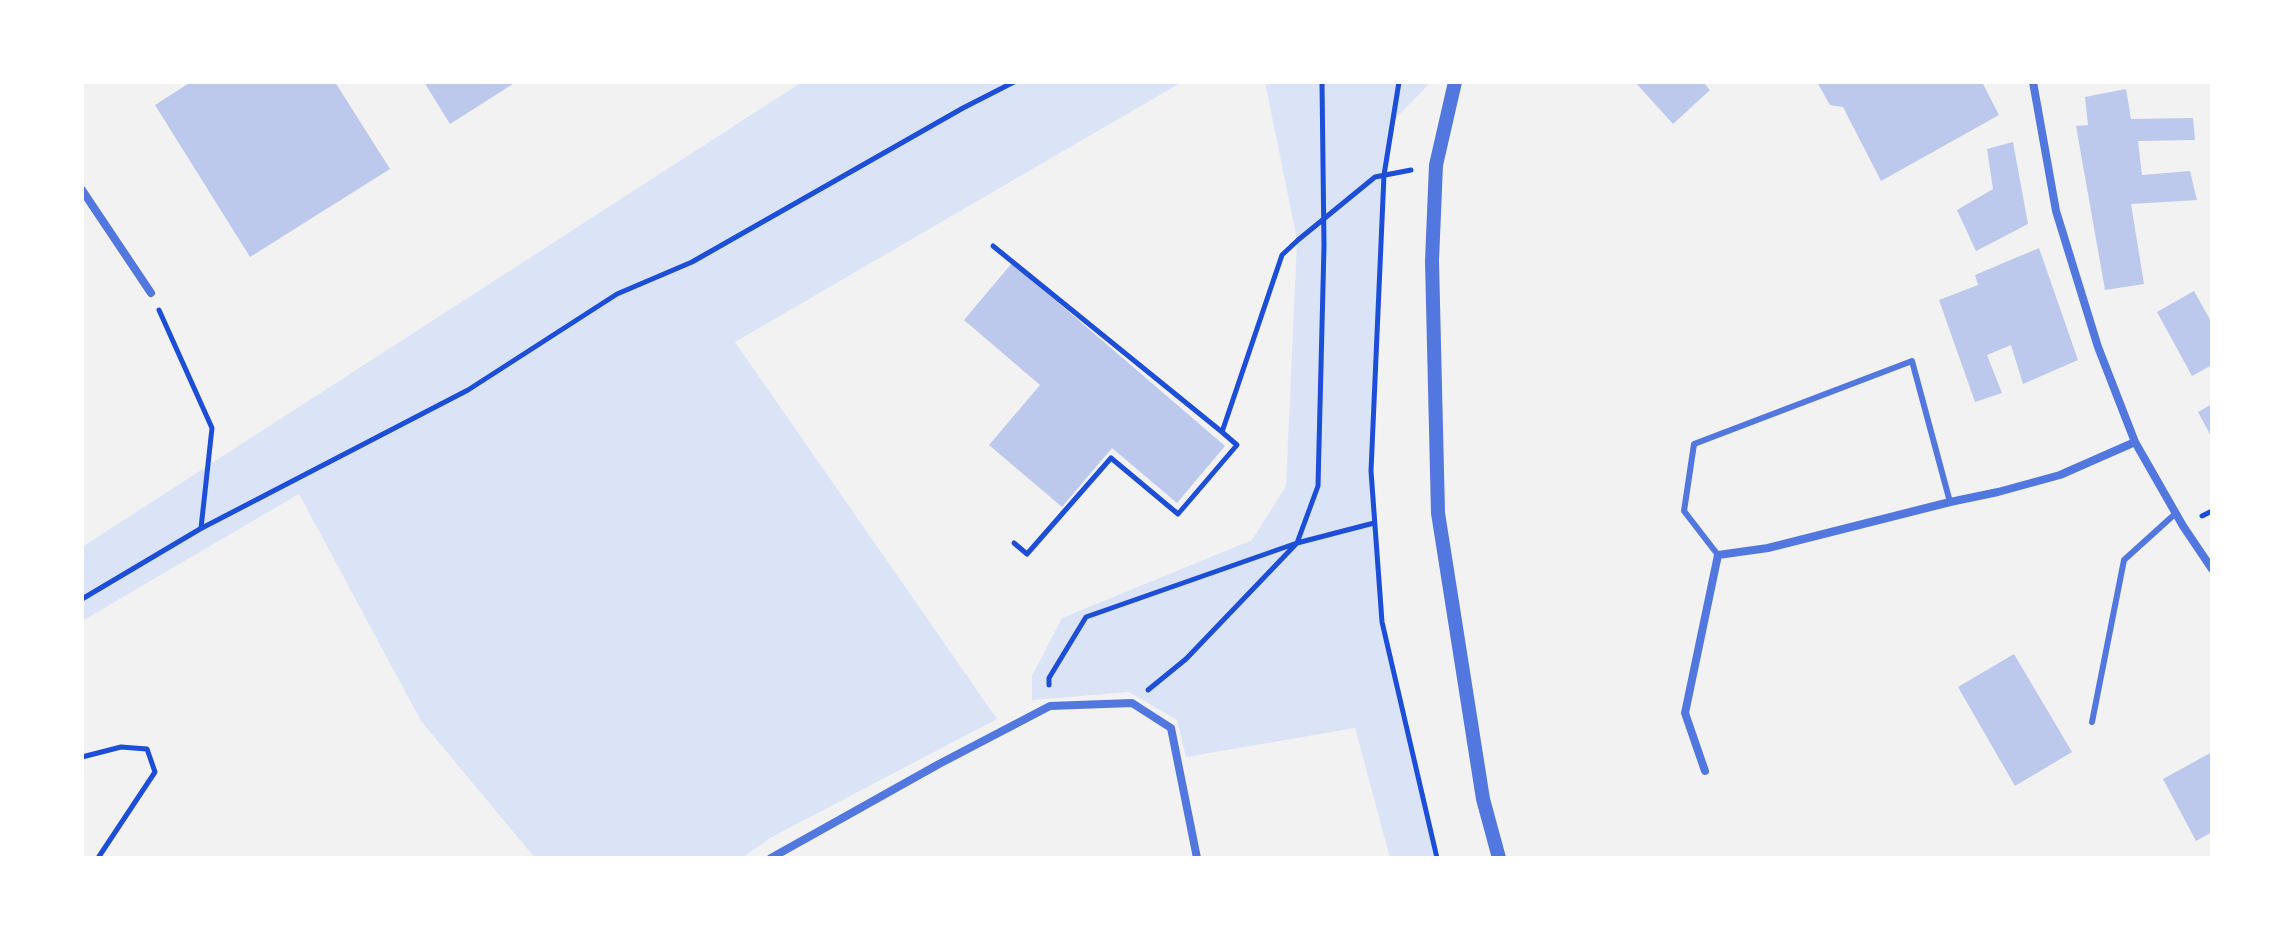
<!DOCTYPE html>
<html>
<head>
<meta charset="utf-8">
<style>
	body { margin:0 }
	#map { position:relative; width:2294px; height:940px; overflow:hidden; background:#f2f2f2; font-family:Lato,sans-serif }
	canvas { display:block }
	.frame { position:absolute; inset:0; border:84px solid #fff; pointer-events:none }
</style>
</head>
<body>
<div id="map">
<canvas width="2294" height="940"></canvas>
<div class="frame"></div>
</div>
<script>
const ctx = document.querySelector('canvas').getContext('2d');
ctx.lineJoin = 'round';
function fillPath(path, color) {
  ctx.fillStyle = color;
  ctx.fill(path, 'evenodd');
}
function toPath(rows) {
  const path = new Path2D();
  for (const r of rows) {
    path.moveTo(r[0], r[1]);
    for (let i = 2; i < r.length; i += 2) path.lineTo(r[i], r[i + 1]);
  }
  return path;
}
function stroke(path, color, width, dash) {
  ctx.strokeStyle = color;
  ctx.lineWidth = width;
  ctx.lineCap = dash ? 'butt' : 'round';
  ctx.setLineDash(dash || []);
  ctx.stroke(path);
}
fillPath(toPath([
	[802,82,1182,82,735,342,997,719,770,838,742,858,535,858,421,721,299,494,82,621,82,547],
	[1265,82,1431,82,1392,122,1384,175,1371,471,1382,622,1437,858,1390,858,1355,728,1186,757,1177,720,1129,692,1032,700,1032,676,1062,618,1252,540,1286,486,1297,240]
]), '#dbe4f7');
fillPath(toPath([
	[191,82,335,82,390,169,250,257,155,105],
	[424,82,516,82,450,124],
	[1635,82,1703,82,1710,90,1673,124],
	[1817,82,1982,82,1999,115,1881,181,1843,107,1830,105],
	[2126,89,2131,119,2193,118,2195,140,2138,141,2142,175,2190,171,2197,200,2131,204,2144,284,2105,290,2076,126,2088,125,2085,97],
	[2013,142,2028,224,1976,251,1957,210,1993,189,1987,149],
	[2039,248,2078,360,2023,384,2011,345,1987,355,2002,393,1975,402,1939,300,1978,285,1975,275],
	[1012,263,1225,446,1177,503,1112,448,1062,507,989,445,1040,385,964,320],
	[2194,291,2212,323,2212,365,2192,376,2157,312],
	[2212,404,2212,438,2198,412],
	[2014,654,2072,752,2015,786,1958,687],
	[2212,752,2212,832,2196,841,2163,779]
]), '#bdc9ec');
stroke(toPath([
	[1399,82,1384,175,1371,471,1382,622,1437,858],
	[993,246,1222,432],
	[159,310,212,428,201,528],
	[2202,516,2212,511],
	[1014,543,1027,554,1111,458,1178,514,1237,445,1222,432,1282,255,1298,240,1375,177,1411,170],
	[82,599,200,529,468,390,617,294,692,262,963,108,1014,82],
	[1049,685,1049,678,1086,617,1297,543,1374,523],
	[1148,690,1186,659,1297,543,1318,486,1324,246,1322,82],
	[82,757,121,747,147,749,155,772,98,858]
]), '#1d4ed8', 5);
stroke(toPath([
	[1718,555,1684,511,1694,444,1912,361,1950,502],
	[2092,722,2124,560,2176,513]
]), '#5277de', 6);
stroke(toPath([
	[2033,82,2056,211,2098,347,2135,442,2183,526,2212,569],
	[82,190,151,293],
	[1705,771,1685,713,1718,555,1768,548,1950,502,1998,492,2060,475,2135,442],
	[771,858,939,764,1050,706,1132,703,1171,728,1197,858]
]), '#5277de', 8);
stroke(toPath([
	[1455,82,1436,165,1432,261,1438,513,1483,799,1499,858]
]), '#5277de', 14);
</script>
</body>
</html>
